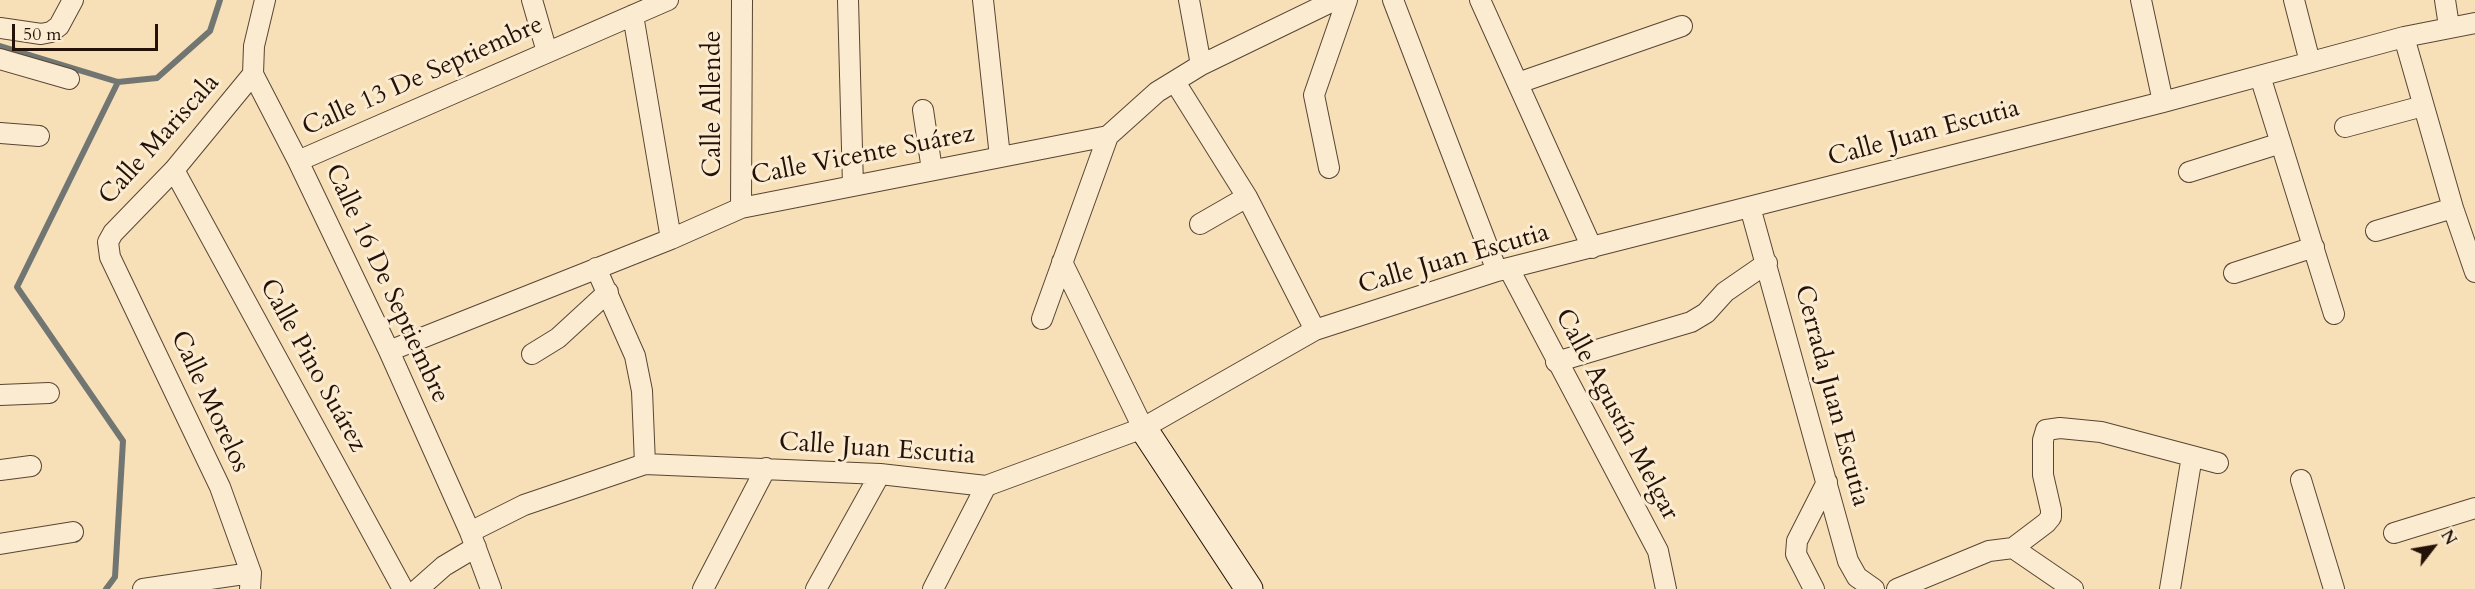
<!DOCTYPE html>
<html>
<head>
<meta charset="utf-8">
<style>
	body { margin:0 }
	#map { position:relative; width:2475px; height:589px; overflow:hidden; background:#f7e0b8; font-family:Cardo,serif }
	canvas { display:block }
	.north { position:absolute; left:2403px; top:517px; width:60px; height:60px; -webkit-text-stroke:4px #faebd1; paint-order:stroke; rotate:59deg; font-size:16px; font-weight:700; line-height:24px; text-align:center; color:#241107 }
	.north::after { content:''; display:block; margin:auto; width:21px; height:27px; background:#241107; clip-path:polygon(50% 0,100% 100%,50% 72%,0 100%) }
	.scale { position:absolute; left:12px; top:24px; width:146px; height:27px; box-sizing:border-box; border:3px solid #241107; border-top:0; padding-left:8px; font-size:18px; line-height:21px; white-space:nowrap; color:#241107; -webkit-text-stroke:4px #faebd1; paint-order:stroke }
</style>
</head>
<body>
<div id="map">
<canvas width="2475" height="589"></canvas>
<div class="north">N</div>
<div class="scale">50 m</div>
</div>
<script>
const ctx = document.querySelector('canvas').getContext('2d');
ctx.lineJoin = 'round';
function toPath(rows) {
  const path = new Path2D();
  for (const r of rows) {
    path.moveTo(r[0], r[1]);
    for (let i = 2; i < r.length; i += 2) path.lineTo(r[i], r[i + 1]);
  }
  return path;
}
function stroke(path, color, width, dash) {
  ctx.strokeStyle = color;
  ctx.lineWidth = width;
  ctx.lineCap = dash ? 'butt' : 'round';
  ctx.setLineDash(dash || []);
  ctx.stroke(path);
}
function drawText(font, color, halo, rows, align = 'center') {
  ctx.font = font + ' Cardo,serif';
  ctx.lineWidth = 6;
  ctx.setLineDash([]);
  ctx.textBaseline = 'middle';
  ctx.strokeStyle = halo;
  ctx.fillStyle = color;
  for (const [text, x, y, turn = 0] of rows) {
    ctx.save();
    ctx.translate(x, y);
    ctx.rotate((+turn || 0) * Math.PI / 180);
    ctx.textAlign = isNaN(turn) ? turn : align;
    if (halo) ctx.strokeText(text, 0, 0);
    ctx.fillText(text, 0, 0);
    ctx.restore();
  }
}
stroke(toPath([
	[0,46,118,82,157,78,210,31,220,0],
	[106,589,115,577,123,441,17,287,118,82]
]), '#717673', 6);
const street = toPath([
	[265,0,254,46,253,74,298,161,389,351,470,532,491,589],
	[532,0,547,52],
	[848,0,853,186],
	[983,0,1000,157],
	[1189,0,1201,65],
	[1393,0,1497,271],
	[1480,0,1592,248],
	[2141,0,2163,102],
	[2294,0,2310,62],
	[2445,0,2449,26],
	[633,15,671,239],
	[0,28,41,34,51,32,59,26,73,0],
	[2404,37,2453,208,2475,272],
	[0,59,69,79],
	[2260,76,2334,314],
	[1175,82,1247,197,1315,330],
	[1518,83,1682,26],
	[923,110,932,170],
	[2345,127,2423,106],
	[0,133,39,136],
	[298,161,668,0],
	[1329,168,1314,95,1347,0],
	[174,170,403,589],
	[2189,172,2281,143],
	[1750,207,1848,561,1857,577,1874,589],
	[741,208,742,0],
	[1200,224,1247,197],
	[2376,231,2453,208],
	[1062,262,1143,428],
	[596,268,635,356,642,391,645,464],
	[1509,269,1658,551,1666,589],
	[2234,273,2314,247],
	[1042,319,1108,136],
	[389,351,671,239,741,208,1108,136,1157,92,1201,65,1335,0],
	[532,354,558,338,608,292],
	[1556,362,1691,322,1706,313,1725,292,1767,263],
	[0,395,49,393],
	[0,470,31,466],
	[2301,480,2334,589],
	[470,532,524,505,645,464,880,474,986,486,1143,428,1315,330,1497,271,2163,102,2404,37,2475,23],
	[2394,533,2475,508],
	[0,544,73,532],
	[2013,548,2073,589],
	[143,589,251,573],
	[250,589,251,573,220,487,110,257,108,242,113,233,174,170,253,74],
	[418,589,444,566,476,547],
	[703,589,766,468],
	[816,589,880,474],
	[933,589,986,486],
	[1814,589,1796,554,1797,541,1827,482],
	[1897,589,1989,551,2013,548,2046,523,2051,517,2051,510,2043,475,2043,440,2046,430,2060,428,2101,432,2218,463],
	[2170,589,2192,456]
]);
const secondary = toPath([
	[1143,428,1249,589]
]);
stroke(street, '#594533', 22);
stroke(secondary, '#241107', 29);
stroke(street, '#faebd1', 20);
stroke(secondary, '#faebd1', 27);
drawText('26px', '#241107', '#faebd1', [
	["Calle 13 De Septiembre",423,77,-24],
	["Calle Allende",714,104,-90],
	["Calle Juan Escutia",1924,134,-15],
	["Calle Mariscala",160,140,-48],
	["Calle Vicente Suárez",863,156,-11],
	["Calle Juan Escutia",1454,260,-16],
	["Calle 16 De Septiembre",386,284,65],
	["Calle Pino Suárez",312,366,61],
	["Cerrada Juan Escutia",1831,396,75],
	["Calle Morelos",209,402,65],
	["Calle Agustín Melgar",1616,415,62],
	["Calle Juan Escutia",877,450,4]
]);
</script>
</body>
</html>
